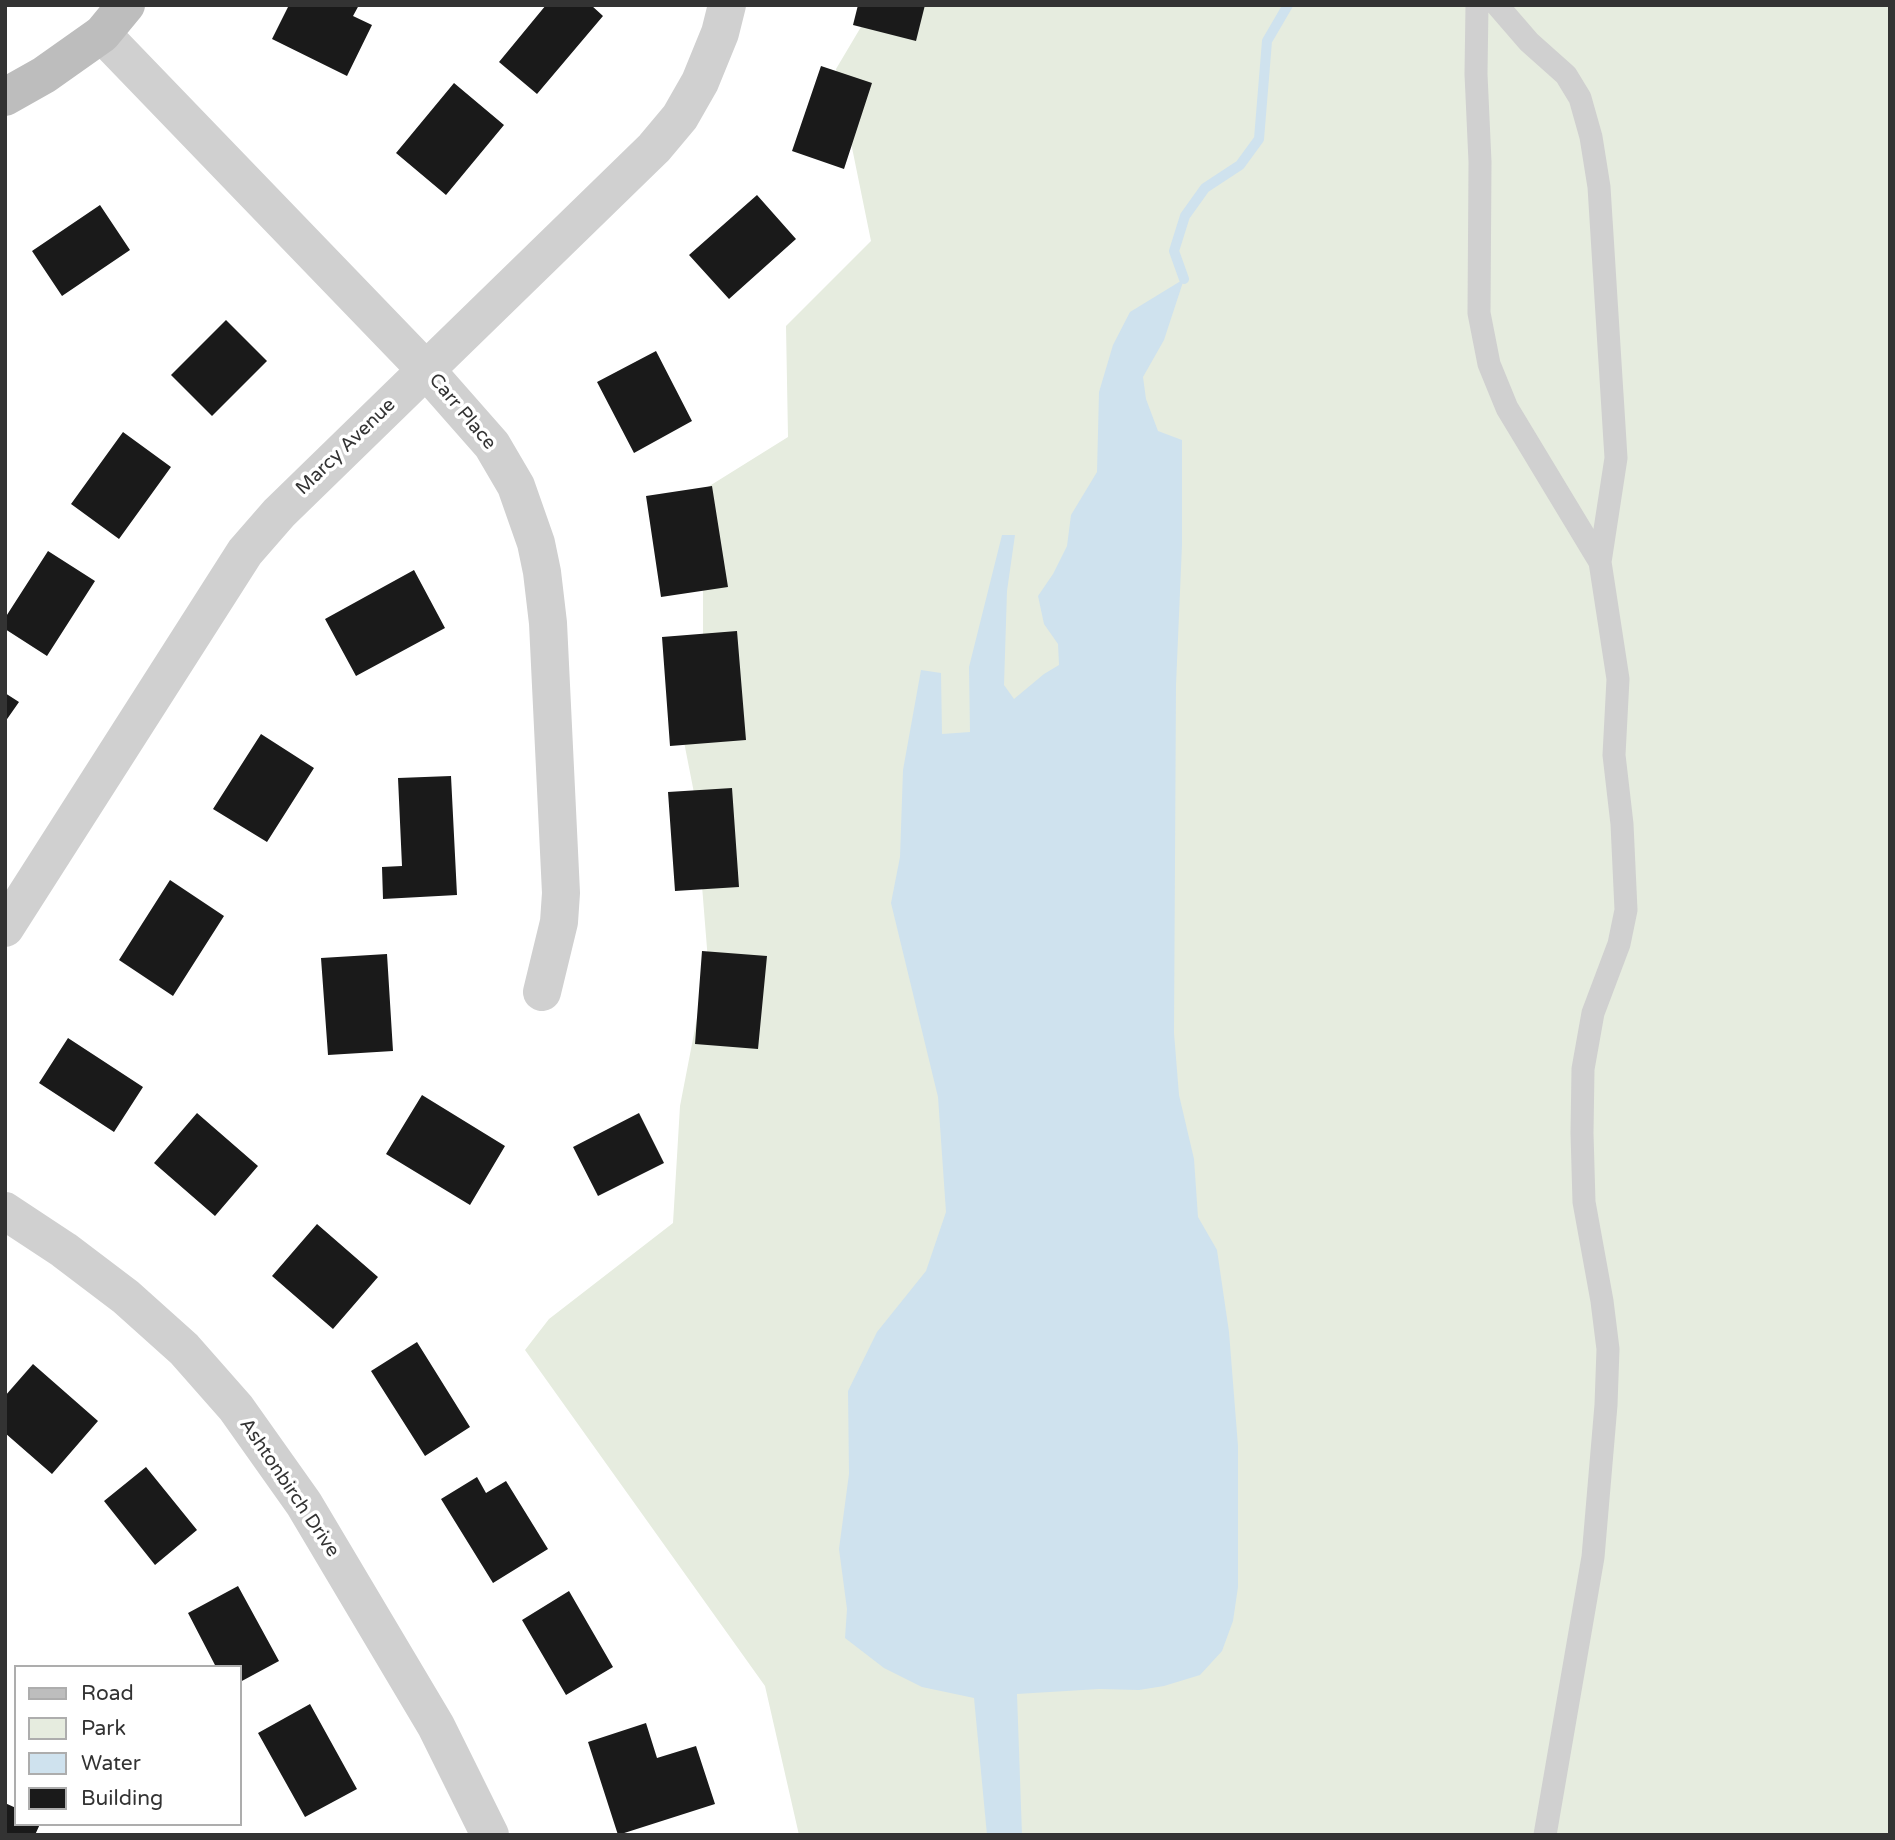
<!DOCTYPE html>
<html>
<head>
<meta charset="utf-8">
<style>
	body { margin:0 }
	#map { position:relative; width:1895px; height:1840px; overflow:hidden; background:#fff; font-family:"Varela Round",sans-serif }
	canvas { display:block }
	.frame { position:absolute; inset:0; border:7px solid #333; pointer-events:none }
	.legend { position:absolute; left:14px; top:1665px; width:228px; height:161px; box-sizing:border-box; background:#fff; border:2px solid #adadad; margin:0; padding:9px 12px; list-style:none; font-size:21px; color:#333 }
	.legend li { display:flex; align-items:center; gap:14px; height:35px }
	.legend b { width:35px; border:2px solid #adadad }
</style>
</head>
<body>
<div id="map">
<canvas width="1895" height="1840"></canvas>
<div class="frame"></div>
<ul class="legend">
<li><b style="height:9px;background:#bdbdbd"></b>Road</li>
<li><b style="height:19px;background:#e6ecdf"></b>Park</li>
<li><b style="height:19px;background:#cfe2ee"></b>Water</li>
<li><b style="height:19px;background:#1a1a1a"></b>Building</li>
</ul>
</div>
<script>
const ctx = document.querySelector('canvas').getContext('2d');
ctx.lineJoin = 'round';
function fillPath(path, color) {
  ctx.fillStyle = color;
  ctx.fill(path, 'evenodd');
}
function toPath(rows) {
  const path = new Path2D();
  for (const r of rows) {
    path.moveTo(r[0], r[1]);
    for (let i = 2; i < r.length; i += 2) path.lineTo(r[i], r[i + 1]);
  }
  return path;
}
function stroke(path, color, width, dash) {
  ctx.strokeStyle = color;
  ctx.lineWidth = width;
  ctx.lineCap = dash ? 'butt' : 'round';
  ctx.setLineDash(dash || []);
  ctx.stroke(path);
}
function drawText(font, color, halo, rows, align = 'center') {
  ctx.font = font + ' "Varela Round",sans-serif';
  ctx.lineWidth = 7;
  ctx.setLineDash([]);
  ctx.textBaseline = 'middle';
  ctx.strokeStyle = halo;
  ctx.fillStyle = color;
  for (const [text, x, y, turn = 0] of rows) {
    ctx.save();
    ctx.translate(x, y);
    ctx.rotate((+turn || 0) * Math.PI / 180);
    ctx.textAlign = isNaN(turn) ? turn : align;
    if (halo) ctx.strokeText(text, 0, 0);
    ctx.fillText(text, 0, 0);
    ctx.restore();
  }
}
fillPath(toPath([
	[874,5,1890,5,1890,1835,799,1835,765,1686,525,1350,549,1319,673,1223,680,1106,708,961,695,798,676,701,703,649,703,490,788,437,786,326,871,241,836,69]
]), '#e6ecdf');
fillPath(toPath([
	[1184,279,1164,340,1143,377,1146,399,1158,431,1182,440,1182,545,1176,685,1174,1033,1179,1095,1194,1159,1198,1217,1217,1250,1229,1332,1238,1446,1238,1587,1233,1621,1222,1651,1200,1675,1164,1686,1139,1690,1099,1689,1017,1694,1022,1835,987,1835,974,1698,922,1687,884,1668,845,1638,847,1609,839,1549,849,1474,848,1391,877,1332,926,1271,946,1212,938,1097,891,903,900,857,903,770,921,670,941,673,942,734,970,732,969,667,1002,535,1015,535,1007,591,1004,685,1014,699,1044,674,1059,665,1058,644,1044,624,1038,596,1053,574,1067,546,1071,515,1097,472,1099,392,1113,345,1130,312]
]), '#cfe2ee');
stroke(toPath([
	[1184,279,1174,251,1185,216,1205,188,1240,165,1259,139,1267,41,1288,5]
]), '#cfe2ee', 10);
fillPath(toPath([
	[289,5,359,5,353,16,372,25,347,76,272,39],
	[546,5,591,5,603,16,537,94,499,62],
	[858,5,925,5,916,41,853,25],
	[821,66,872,83,844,169,792,151],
	[454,83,504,125,446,195,396,153],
	[757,195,796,239,729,299,689,255],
	[100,205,130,250,62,296,32,251],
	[226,320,267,361,212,416,171,375],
	[656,351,692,421,634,453,597,382],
	[123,432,171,467,119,539,71,504],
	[712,486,728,587,661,597,646,496],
	[48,551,95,581,47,656,5,629,5,618],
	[414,570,445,628,356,676,325,619],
	[737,631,746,740,670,746,662,637],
	[5,693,19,702,5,722],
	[261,734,314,768,267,842,213,809],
	[451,776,457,895,383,899,382,867,402,866,398,778],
	[732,788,739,887,675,891,668,792],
	[170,880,224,916,173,996,119,960],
	[702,951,767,956,758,1049,695,1044],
	[387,954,393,1051,328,1055,321,958],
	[68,1038,143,1087,114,1132,39,1083],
	[422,1095,505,1146,470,1205,386,1154],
	[197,1113,258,1166,215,1216,154,1163],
	[639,1113,664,1163,598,1196,573,1147],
	[317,1224,378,1277,333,1329,272,1276],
	[417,1342,470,1427,425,1456,371,1371],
	[33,1364,98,1421,52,1474,5,1433,5,1396],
	[146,1467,197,1530,155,1565,104,1501],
	[477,1477,486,1493,506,1481,548,1549,493,1583,441,1499],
	[238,1586,279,1661,240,1682,240,1667,216,1667,188,1613],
	[569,1591,613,1667,566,1695,522,1620],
	[310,1704,357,1789,305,1817,258,1733],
	[646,1723,657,1758,696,1746,715,1804,618,1835,588,1742],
	[5,1803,16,1808,16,1824,40,1824,35,1835,5,1835]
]), '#1a1a1a');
stroke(toPath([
	[1477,5,1476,74,1480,162,1479,313,1489,364,1507,408,1600,562],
	[1497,5,1529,42,1566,75,1580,98,1591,137,1599,187,1616,458,1600,562,1618,679,1614,755,1622,824,1626,910,1619,944,1593,1013,1583,1069,1582,1133,1584,1202,1602,1301,1608,1349,1606,1405,1593,1557,1545,1835]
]), '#d0d0d0', 23);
stroke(toPath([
	[102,34,426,370,492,445,516,486,536,543,542,572,548,623,561,893,559,922,542,992],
	[5,928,245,552,279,513,654,148,680,117,700,82,720,33,727,5],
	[5,1211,64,1250,126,1297,184,1349,236,1408,304,1504,436,1726,490,1835]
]), '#d0d0d0', 38);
stroke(toPath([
	[5,97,44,75,102,34,126,5]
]), '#bdbdbd', 38);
drawText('19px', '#333', '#fff', [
	["Carr Place",462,412,50],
	["Marcy Avenue",346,447,-44],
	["Ashtonbirch Drive",289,1488,56]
]);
</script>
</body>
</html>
